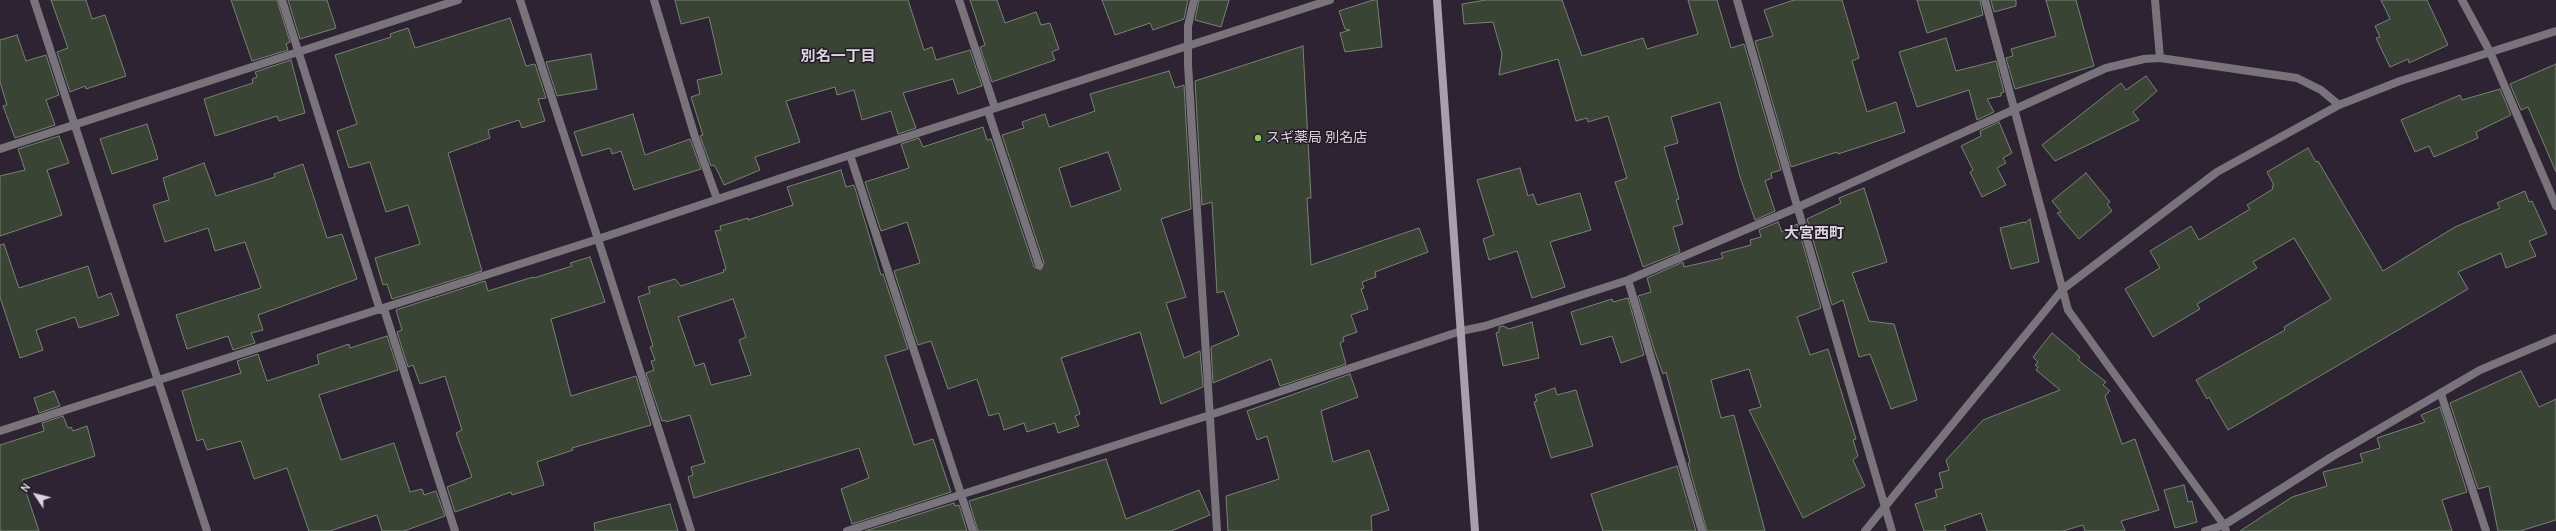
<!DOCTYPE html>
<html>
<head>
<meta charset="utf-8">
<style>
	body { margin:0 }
	#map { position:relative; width:2556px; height:531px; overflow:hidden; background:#2e2332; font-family:Karla,sans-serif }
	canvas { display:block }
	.north { position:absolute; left:16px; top:475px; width:40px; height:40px; -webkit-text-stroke:3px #241a28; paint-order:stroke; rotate:305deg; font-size:11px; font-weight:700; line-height:16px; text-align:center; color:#dcd5de }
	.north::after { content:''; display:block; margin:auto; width:14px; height:18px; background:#dcd5de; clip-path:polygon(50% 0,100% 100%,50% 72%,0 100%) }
</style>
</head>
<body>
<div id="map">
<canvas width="2556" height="531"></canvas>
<div class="north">N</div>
</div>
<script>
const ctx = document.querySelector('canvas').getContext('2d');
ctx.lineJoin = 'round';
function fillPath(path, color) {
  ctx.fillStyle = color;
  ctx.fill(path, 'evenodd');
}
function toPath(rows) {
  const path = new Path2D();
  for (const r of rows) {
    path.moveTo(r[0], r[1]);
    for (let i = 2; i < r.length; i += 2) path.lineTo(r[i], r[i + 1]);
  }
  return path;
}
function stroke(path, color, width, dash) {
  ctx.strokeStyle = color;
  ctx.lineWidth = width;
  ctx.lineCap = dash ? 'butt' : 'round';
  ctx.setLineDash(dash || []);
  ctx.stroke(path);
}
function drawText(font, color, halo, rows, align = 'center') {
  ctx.font = font + ' Karla,"Noto Sans JP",sans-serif';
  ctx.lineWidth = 3;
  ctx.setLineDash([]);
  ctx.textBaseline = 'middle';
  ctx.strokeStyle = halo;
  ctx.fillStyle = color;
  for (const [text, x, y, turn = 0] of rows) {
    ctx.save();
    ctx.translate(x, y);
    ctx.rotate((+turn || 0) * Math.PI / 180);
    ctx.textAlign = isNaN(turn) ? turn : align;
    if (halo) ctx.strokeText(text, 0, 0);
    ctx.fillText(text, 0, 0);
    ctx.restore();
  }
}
const building = toPath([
	[51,0,86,0,92,19,105,15,126,76,86,89,85,86,70,92,57,52,68,48,51,0],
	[231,0,277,0,290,42,286,44,288,50,252,61,231,0],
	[288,0,327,0,336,28,300,39,288,0],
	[675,0,908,0,924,50,932,47,936,60,970,50,982,86,958,94,953,79,903,93,916,128,898,134,891,111,862,120,854,90,837,95,835,87,786,101,800,142,755,157,760,170,724,185,718,172,714,165,711,166,700,136,703,135,691,97,700,94,697,80,722,74,709,17,681,24,675,0],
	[970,0,997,0,1005,23,1036,12,1041,25,1050,23,1059,49,1052,52,1055,60,992,82,980,47,985,45,970,0],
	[1102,0,1188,0,1184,19,1153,30,1150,23,1115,35,1102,0],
	[1199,0,1229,0,1221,27,1195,20,1199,0],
	[1373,0,1377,0,1382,47,1345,52,1340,33,1350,30,1345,29,1339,11,1373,0],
	[1486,0,1562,0,1582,56,1643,38,1647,49,1698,34,1688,0,1717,0,1731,48,1744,44,1781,170,1771,173,1772,178,1765,181,1775,211,1755,220,1740,177,1720,102,1671,117,1678,143,1664,147,1679,199,1676,200,1683,224,1673,227,1680,252,1643,267,1615,182,1627,178,1608,116,1588,122,1587,118,1576,121,1558,59,1499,75,1502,54,1493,22,1464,24,1462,4,1486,0],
	[1794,0,1842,0,1859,58,1852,61,1867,112,1896,102,1905,132,1838,154,1837,152,1791,167,1755,41,1773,36,1764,10,1794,0],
	[1917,0,1980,0,1983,15,1927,33,1917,0],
	[1991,0,2016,0,2016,6,1994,12,1991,0],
	[2046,0,2076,0,2094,66,2015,89,2006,58,2013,56,2011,49,2056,36,2046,0],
	[2381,0,2427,0,2448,45,2409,63,2408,59,2390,67,2376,38,2380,37,2375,26,2390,19,2381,0],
	[510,18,526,66,535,64,546,98,538,99,545,121,522,128,519,120,488,130,490,138,448,153,482,271,392,299,387,284,383,285,375,258,420,244,408,205,386,212,370,162,349,168,337,131,357,124,335,55,391,37,390,34,408,28,415,48,510,18],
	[17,35,26,61,46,55,59,95,46,100,55,125,15,138,3,106,7,105,0,82,0,40,17,35],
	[1946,38,1956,71,1996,61,2004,92,2001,93,2001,96,1987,99,1994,112,1977,120,1969,90,1917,107,1899,52,1946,38],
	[1303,46,1311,198,1307,198,1311,265,1419,228,1428,252,1375,272,1376,277,1362,282,1364,288,1361,289,1368,309,1351,315,1357,332,1343,337,1344,341,1340,343,1346,364,1280,386,1271,359,1213,383,1211,347,1239,335,1224,291,1217,293,1212,202,1202,205,1195,81,1303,46],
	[591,54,597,89,557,96,546,62,591,54],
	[291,60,305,113,279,121,277,116,215,136,204,99,253,83,252,79,257,77,255,72,291,60],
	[2556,64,2556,172,2528,107,2521,110,2510,84,2556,64],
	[1169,71,1175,88,1184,85,1191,209,1161,219,1186,297,1166,303,1184,358,1200,351,1203,387,1161,404,1140,332,1061,358,1080,414,1075,416,1079,426,1058,433,1055,423,1027,432,1024,423,1004,430,999,413,989,416,977,379,948,389,931,341,918,345,894,271,920,263,907,222,881,231,865,182,909,168,901,144,919,138,923,147,983,127,987,140,991,139,1034,267,1041,270,1044,263,1002,135,1024,128,1022,122,1045,114,1049,127,1095,111,1090,94,1169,71],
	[1108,152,1121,190,1071,207,1059,168,1108,152],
	[2146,76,2157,91,2133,112,2139,120,2055,161,2042,145,2121,83,2126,90,2146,76],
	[2500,89,2511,115,2476,132,2478,138,2434,157,2429,146,2415,152,2401,120,2460,95,2462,100,2500,89],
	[633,114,645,155,690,139,701,169,634,190,621,151,612,154,610,148,582,156,574,132,633,114],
	[1999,122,2012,153,2003,158,2006,163,1997,168,2006,185,1982,197,1970,172,1973,170,1961,146,1981,136,1980,131,1999,122],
	[147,124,158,159,112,174,100,139,147,124],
	[59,136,69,163,47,170,62,215,0,236,0,176,25,170,18,149,59,136],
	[2308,148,2316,162,2318,161,2383,271,2455,227,2500,208,2497,203,2525,191,2529,202,2532,201,2547,234,2529,241,2536,256,2506,268,2501,253,2458,272,2468,289,2228,430,2209,397,2207,399,2196,380,2285,330,2284,327,2331,299,2294,238,2253,262,2257,268,2197,304,2200,309,2153,337,2125,289,2160,268,2150,251,2191,226,2199,240,2250,209,2247,205,2273,189,2272,186,2274,185,2267,172,2308,148],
	[204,163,216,196,275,177,274,174,303,164,327,238,342,234,357,279,258,315,263,330,251,333,255,343,233,350,228,336,187,349,176,315,261,288,245,242,215,251,208,228,165,242,153,205,169,200,163,178,204,163],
	[1520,168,1528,196,1533,194,1537,205,1580,193,1591,230,1550,242,1565,287,1532,298,1517,251,1489,260,1483,239,1494,235,1477,180,1520,168],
	[841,170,846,187,854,185,881,275,883,274,908,349,885,356,914,445,933,439,951,492,852,524,841,489,869,478,859,448,694,498,688,477,693,475,691,467,705,463,690,415,666,422,665,420,662,421,646,373,654,370,651,361,655,360,650,347,653,346,638,297,650,293,648,287,675,279,681,286,724,272,723,270,726,269,715,231,721,230,720,226,748,218,748,220,793,205,787,187,841,170],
	[733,299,746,337,739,340,751,375,711,385,704,363,695,366,678,317,733,299],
	[2086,173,2110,202,2107,204,2112,211,2079,239,2057,213,2061,212,2052,201,2086,173],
	[1864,188,1887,262,1852,273,1869,321,1894,324,1917,400,1891,409,1870,354,1859,357,1843,300,1832,305,1807,219,1841,203,1839,198,1864,188],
	[2030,219,2039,262,2011,269,2000,228,2024,222,2025,223,2030,219],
	[1778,222,1782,232,1797,224,1821,308,1797,317,1810,355,1828,349,1856,439,1853,440,1858,456,1853,460,1865,486,1803,518,1749,410,1761,407,1749,369,1711,380,1721,418,1734,415,1765,531,1707,531,1688,463,1690,462,1666,372,1663,374,1655,352,1638,296,1651,292,1647,278,1683,262,1684,267,1723,258,1721,253,1751,245,1750,240,1761,237,1759,230,1778,222],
	[4,244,19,288,88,266,98,298,111,293,119,315,79,328,75,317,36,330,43,350,20,358,0,297,0,245,4,244],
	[590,257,605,302,551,319,571,396,636,376,651,425,572,448,573,450,537,462,544,485,512,495,511,492,455,512,447,487,472,477,456,433,462,430,445,376,420,384,413,365,408,367,397,332,402,330,396,310,485,281,488,291,533,277,534,278,572,266,570,263,590,257],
	[1628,298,1644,355,1621,363,1612,336,1581,345,1571,312,1612,299,1613,302,1628,298],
	[1532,322,1539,358,1503,366,1496,333,1499,332,1499,327,1503,326,1509,329,1532,322],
	[2052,333,2080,357,2078,360,2106,382,2103,385,2110,391,2105,396,2122,444,2135,439,2159,510,2121,521,2125,531,2085,531,2083,525,2063,531,1987,531,1981,513,1944,526,1946,531,1924,531,1915,504,1937,497,1935,490,1943,488,1939,473,1949,470,1946,460,1983,420,2060,390,2036,370,2038,367,2035,365,2038,362,2033,357,2052,333],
	[387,336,398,370,319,395,341,460,394,443,410,492,422,489,424,495,436,491,445,516,404,531,382,531,377,515,330,531,309,531,287,468,254,479,241,441,207,450,203,439,197,441,182,391,241,373,237,361,258,354,267,381,319,364,317,355,349,344,350,348,387,336],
	[2521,371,2539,407,2556,399,2556,520,2520,531,2498,531,2489,486,2478,489,2450,403,2521,371],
	[1350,374,1358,397,1321,411,1333,462,1369,450,1389,510,1371,516,1372,531,1228,531,1226,496,1279,479,1267,436,1257,440,1247,411,1350,374],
	[1555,388,1557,395,1576,390,1593,446,1551,458,1534,402,1537,401,1535,395,1555,388],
	[54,391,60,406,39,413,34,398,54,391],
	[2440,407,2467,492,2442,500,2452,531,2240,531,2292,497,2327,486,2323,472,2363,462,2360,454,2380,448,2377,438,2425,422,2421,415,2440,407],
	[63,416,68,428,71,427,73,431,87,426,95,456,22,480,39,531,0,531,0,445,44,431,42,423,63,416],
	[1106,459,1126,519,1199,490,1210,515,1171,531,978,531,969,501,1106,459],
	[1677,466,1696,531,1603,531,1591,494,1677,466],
	[2184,485,2188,502,2192,501,2197,522,2175,528,2164,490,2184,485],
	[954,503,955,506,959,505,967,531,865,531,954,503],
	[670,504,678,531,595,531,594,523,670,504]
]);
fillPath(building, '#394434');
stroke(building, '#778472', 1);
stroke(toPath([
	[34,0,207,531],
	[282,0,380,310],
	[520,0,598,239,850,155,1330,0],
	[654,0,695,137,717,199],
	[959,0,995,108],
	[1194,0,1188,26,1188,65,1217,531],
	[1737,0,1892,531],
	[1985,0,2068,310,2224,525,2226,531],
	[2155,0,2160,58],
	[2462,0,2490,52,2556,206],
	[988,111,1039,265],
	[0,149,458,0],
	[850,155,973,531],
	[1628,280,1702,531],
	[384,309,455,531],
	[2441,394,2486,531],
	[0,431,598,239,691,531],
	[847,531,1210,415,1461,331,1485,326,1628,280,1796,208,2106,68,2144,59,2160,58,2297,78,2321,90,2339,105],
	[1865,531,2063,289,2217,172,2339,105,2400,81,2556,31],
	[2205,531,2224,525,2333,456,2480,370,2556,338]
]), '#79747c', 8);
stroke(toPath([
	[1437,0,1475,531]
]), '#a89fac', 8);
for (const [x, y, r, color] of [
	[1258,138,4,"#7fd052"]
]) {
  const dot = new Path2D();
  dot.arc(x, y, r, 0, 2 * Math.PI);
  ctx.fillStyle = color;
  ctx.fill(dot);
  stroke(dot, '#241a28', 1.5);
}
drawText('14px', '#dcd5de', '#241a28', [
	["スギ薬局 別名店",1266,138]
], 'left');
drawText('bold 15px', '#dcd5de', '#241a28', [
	["別名一丁目",838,57],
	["大宮西町",1814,234]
]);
</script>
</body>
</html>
